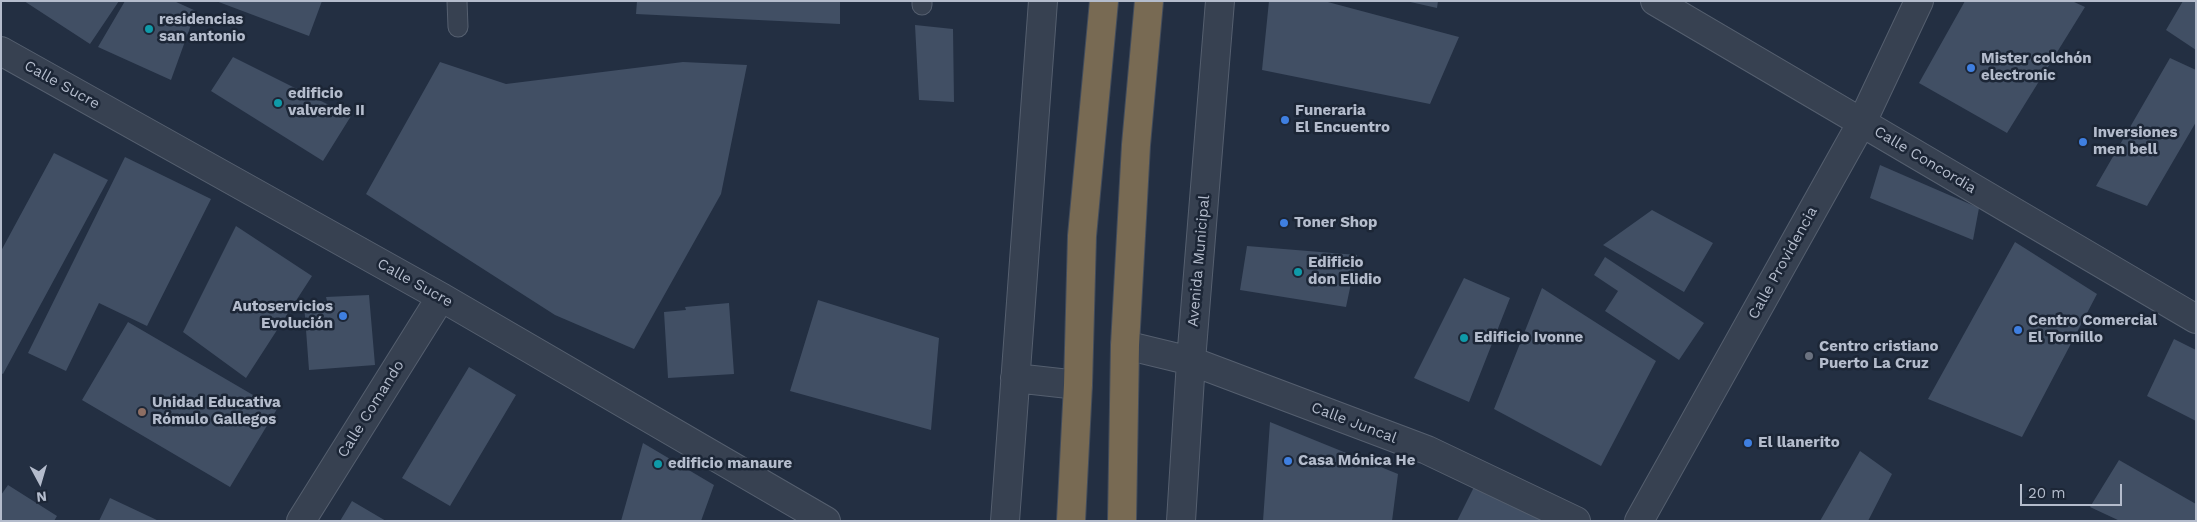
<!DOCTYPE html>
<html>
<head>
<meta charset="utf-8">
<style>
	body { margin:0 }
	#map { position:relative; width:2197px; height:522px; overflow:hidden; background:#232f42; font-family:"Work Sans",sans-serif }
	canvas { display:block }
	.frame { position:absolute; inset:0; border:2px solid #b4bccc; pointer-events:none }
	.north { position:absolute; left:15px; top:457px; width:50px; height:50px; -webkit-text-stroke:4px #1c2636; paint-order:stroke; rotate:174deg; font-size:14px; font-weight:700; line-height:20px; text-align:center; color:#b4bccc }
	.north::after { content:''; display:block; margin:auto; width:18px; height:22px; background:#b4bccc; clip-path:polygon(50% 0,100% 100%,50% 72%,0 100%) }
	.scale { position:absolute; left:2020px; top:484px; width:102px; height:22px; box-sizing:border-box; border:2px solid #b4bccc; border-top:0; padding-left:6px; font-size:15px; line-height:18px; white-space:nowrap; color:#b4bccc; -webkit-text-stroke:4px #1c2636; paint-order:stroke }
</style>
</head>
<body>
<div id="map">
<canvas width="2197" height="522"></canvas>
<div class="frame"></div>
<div class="north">N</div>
<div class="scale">20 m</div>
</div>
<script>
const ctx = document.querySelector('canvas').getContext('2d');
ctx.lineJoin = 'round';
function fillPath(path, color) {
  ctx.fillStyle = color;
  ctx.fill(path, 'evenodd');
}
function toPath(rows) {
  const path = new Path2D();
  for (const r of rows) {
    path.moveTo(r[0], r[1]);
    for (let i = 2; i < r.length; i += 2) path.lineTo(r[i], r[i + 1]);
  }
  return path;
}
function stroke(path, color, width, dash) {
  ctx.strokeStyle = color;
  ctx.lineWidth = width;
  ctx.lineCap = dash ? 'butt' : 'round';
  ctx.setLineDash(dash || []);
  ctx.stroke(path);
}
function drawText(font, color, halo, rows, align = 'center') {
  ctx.font = font + ' "Work Sans",sans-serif';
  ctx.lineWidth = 5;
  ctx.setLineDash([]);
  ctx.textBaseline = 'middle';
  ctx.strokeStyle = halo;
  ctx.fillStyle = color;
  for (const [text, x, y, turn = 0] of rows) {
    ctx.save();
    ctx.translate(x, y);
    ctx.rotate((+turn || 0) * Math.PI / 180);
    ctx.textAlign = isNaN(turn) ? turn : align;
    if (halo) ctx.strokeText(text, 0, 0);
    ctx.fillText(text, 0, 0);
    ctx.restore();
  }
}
fillPath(toPath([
	[24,1,119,1,90,44],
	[125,1,174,1,196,11,171,80,98,47],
	[216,1,322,1,309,36],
	[637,1,840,1,840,24,636,14],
	[1269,1,1324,1,1459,37,1430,104,1262,70],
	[1406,1,1438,1,1437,8],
	[1965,1,2072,1,2085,7,2007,133,1919,83],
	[2183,1,2196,1,2196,50,2166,30],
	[915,25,953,29,954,102,919,100],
	[233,57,351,116,323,161,211,91],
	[2170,58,2196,70,2196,122,2147,206,2096,186],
	[440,62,506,84,683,62,747,65,721,194,634,349,555,315,366,194],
	[54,153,108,180,3,374,1,373,1,251],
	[125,157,211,199,147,326,99,303,66,371,28,353],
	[1880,165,1979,208,1973,240,1870,198],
	[1652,210,1713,243,1684,292,1603,245],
	[236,226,312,276,246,378,183,332],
	[2015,242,2097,294,2022,437,1928,399],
	[1247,246,1357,255,1346,307,1240,290],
	[1605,257,1704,323,1679,360,1605,311,1618,291,1594,275],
	[1464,278,1510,298,1469,402,1414,378],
	[1542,288,1656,361,1601,466,1494,409],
	[369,295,375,365,309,370,304,303,327,301,326,297],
	[818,300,939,338,931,430,790,391],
	[729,303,734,374,668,378,664,312,686,310,685,307],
	[128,322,277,409,230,487,82,400],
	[2174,339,2196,350,2196,421,2147,396],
	[469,367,516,395,450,506,402,478],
	[1270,422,1398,474,1392,521,1263,521],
	[643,443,714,485,701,521,621,521],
	[1860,451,1892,474,1868,521,1820,521],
	[2119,460,2196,504,2196,521,2120,521,2090,507],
	[1479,477,1555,521,1457,521],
	[8,485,57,516,54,521,1,521,1,495],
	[110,498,159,521,99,521],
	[352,501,386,521,340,521]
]), '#414f64');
const lane = toPath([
	[457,1,458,27],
	[922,5,922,1]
]);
const street = toPath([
	[1655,1,2196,319],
	[1,51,441,297,826,521],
	[1125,345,1191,361,1427,450,1576,521],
	[1015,378,1078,385],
	[301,521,441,297],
	[1005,521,1043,1],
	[1181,521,1191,361,1220,1],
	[1639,521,1862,122,1919,1]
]);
const highway = toPath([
	[1071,521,1078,385,1082,236,1104,1],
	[1122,521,1125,345,1136,145,1149,1]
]);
stroke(lane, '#555f6f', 21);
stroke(street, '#555f6f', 30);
stroke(highway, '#424c5c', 30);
stroke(lane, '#374151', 19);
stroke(street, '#374151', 28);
stroke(highway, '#786a53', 28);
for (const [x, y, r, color] of [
	[149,29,5,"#0f9aa8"],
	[1971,68,5,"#3f7fe0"],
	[278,103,5,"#0f9aa8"],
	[1285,120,5,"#3f7fe0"],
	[2083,142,5,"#3f7fe0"],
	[1284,223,5,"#3f7fe0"],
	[1298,272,5,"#0f9aa8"],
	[343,316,5,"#3f7fe0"],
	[2018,330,5,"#3f7fe0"],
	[1464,338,5,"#0f9aa8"],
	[1809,356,5,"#6b7280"],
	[142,412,5,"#8d6e63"],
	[1748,443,5,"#3f7fe0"],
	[1288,461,5,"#3f7fe0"],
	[658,464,5,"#0f9aa8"]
]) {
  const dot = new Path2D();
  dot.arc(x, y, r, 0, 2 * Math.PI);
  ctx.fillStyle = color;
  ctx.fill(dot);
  stroke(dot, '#1c2636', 2);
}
drawText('bold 15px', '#b4bccc', '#1c2636', [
	["residencias",159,20],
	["san antonio",159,37],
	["Mister colchón",1981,59],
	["electronic",1981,76],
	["edificio",288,94],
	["valverde II",288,111],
	["Funeraria",1295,111],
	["El Encuentro",1295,128],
	["Inversiones",2093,133],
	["men bell",2093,150],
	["Toner Shop",1294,223],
	["Edificio",1308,263],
	["don Elidio",1308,280],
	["Autoservicios",333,307,"right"],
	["Evolución",333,324,"right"],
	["Centro Comercial",2028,321],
	["El Tornillo",2028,338],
	["Edificio Ivonne",1474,338],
	["Centro cristiano",1819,347],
	["Puerto La Cruz",1819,364],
	["Unidad Educativa",152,403],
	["Rómulo Gallegos",152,420],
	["El llanerito",1758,443],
	["Casa Mónica He",1298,461],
	["edificio manaure",668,464]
], 'left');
drawText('15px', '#b4bccc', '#1c2636', [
	["Calle Sucre",62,85,29],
	["Calle Concordia",1925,160,31],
	["Avenida Municipal",1199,261,-85],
	["Calle Providencia",1783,263,-61],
	["Calle Sucre",415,283,29],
	["Calle Comando",371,409,-58],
	["Calle Juncal",1354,423,21]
]);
</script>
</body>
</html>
